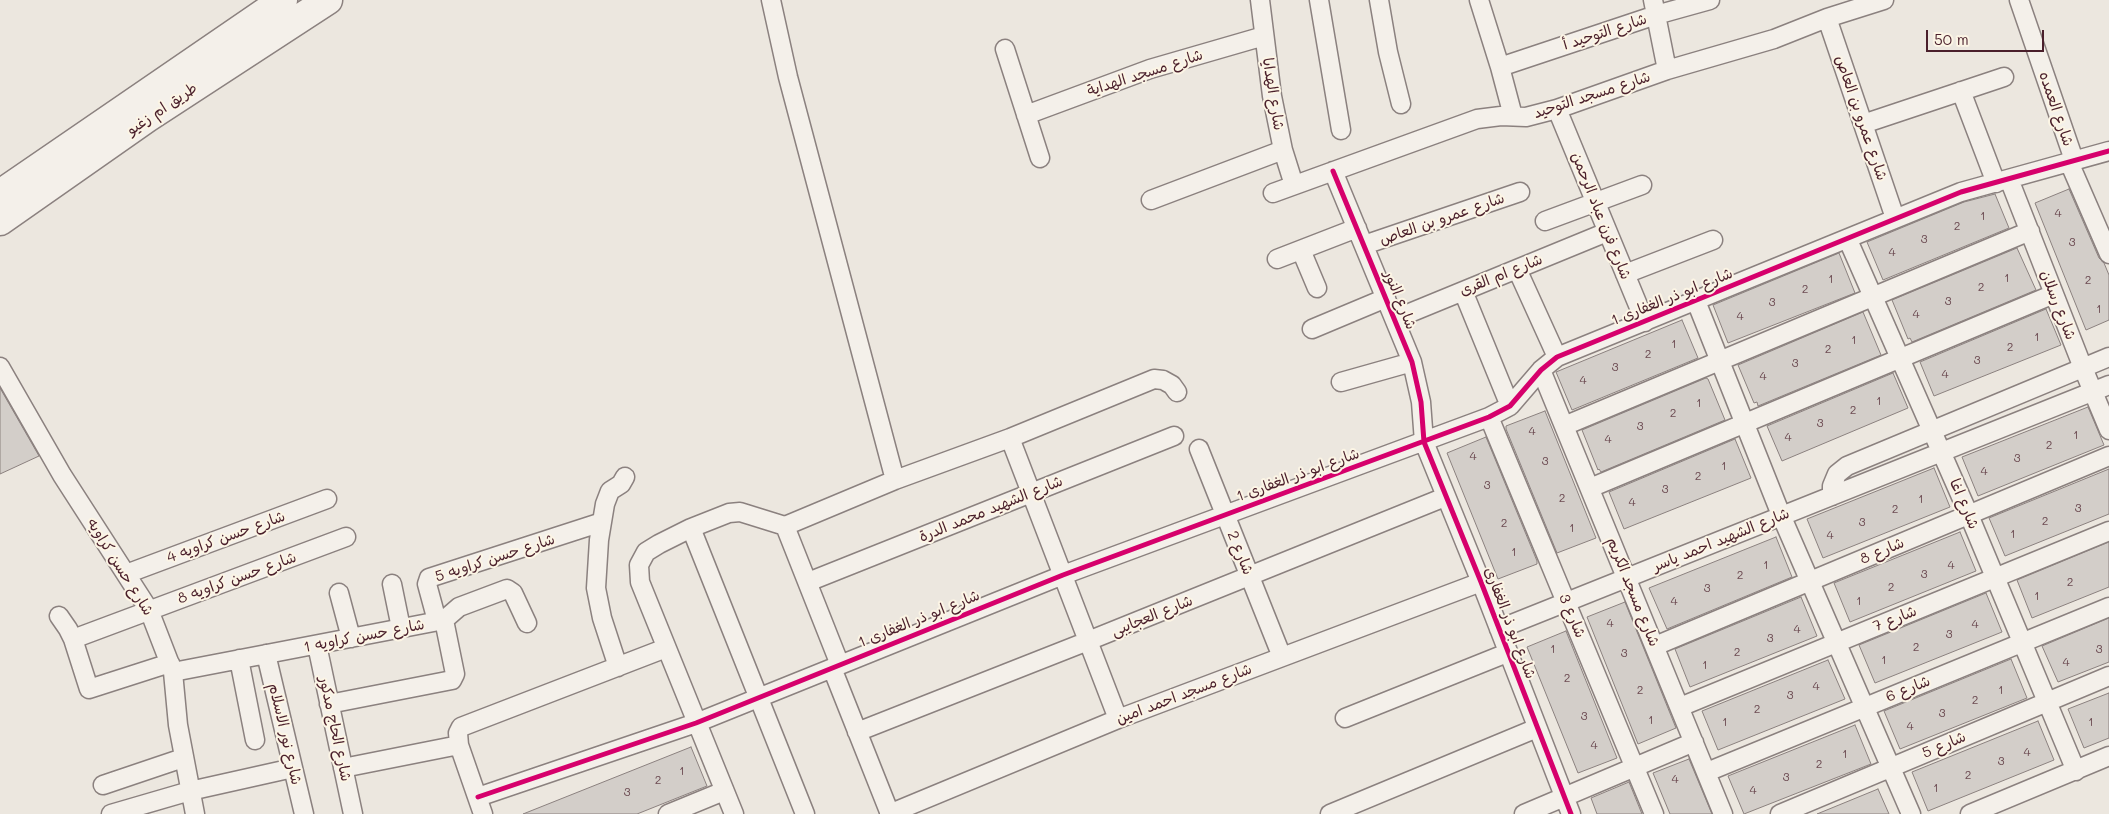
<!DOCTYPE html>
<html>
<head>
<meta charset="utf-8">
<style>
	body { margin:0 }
	#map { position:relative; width:2109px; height:814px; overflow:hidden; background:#ece7df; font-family:Mali,sans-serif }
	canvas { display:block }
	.scale { position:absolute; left:1926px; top:30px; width:118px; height:22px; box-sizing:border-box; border:2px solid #4a1f2b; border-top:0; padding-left:6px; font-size:15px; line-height:18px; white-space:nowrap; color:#4a1f2b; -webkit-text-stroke:4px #fcf5e5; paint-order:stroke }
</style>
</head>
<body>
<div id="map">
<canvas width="2109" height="814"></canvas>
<div class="scale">50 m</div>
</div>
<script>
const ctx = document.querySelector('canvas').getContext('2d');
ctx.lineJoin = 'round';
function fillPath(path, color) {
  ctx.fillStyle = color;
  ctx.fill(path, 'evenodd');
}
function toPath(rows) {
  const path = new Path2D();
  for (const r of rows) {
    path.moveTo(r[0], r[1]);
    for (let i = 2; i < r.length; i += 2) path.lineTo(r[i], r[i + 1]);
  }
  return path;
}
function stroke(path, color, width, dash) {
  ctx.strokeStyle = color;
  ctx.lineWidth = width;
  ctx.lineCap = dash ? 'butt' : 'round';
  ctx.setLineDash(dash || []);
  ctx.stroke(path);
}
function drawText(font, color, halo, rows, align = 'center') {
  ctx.font = font + ' Mali,"Playpen Sans Arabic",sans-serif';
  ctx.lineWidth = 4;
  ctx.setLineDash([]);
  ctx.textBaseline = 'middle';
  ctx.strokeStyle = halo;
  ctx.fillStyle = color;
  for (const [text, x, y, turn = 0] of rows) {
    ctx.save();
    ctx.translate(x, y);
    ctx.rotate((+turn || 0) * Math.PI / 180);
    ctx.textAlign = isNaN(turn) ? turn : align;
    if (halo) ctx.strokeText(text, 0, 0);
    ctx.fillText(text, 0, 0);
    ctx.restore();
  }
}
const building = toPath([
	[2069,189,2099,258,2104,263,2109,275,2109,320,2086,330,2035,203,2069,189],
	[1995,194,2009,228,1883,280,1867,242,1964,202,1995,194],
	[2017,248,2036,290,1912,342,1910,338,1908,339,1892,300,2017,248],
	[1839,253,1855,293,1728,343,1713,305,1839,253],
	[2046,309,2061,345,1934,396,1920,362,2046,309],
	[1863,312,1881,355,1758,406,1757,402,1754,403,1738,365,1863,312],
	[1682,320,1698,358,1572,410,1556,372,1682,320],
	[1893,373,1908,408,1782,461,1767,426,1893,373],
	[1706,378,1708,379,1725,420,1601,472,1599,469,1598,470,1582,430,1706,378],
	[0,388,39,456,0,474,0,388],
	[2088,407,2104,445,1978,496,1962,457,2088,407],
	[1545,411,1596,538,1557,553,1506,429,1506,426,1545,411],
	[1486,437,1537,561,1537,564,1498,579,1447,453,1486,437],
	[1735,439,1751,478,1624,529,1609,492,1735,439],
	[1934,468,1950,507,1823,558,1807,519,1934,468],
	[2109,469,2109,514,2005,556,1989,518,2109,469],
	[1960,532,1976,571,1850,622,1834,583,1960,532],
	[1776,537,1792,577,1667,629,1649,588,1776,537],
	[2109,542,2109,587,2032,618,2017,580,2109,542],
	[1986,593,2002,632,1875,683,1859,645,1986,593],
	[1801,597,1817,636,1690,687,1675,649,1801,597],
	[1625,602,1676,728,1638,744,1587,617,1625,602],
	[2109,618,2109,662,2058,682,2042,646,2109,618],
	[1566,631,1617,758,1578,773,1527,647,1566,631],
	[2011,659,2027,698,1900,749,1884,711,2011,659],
	[1828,660,1845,699,1718,750,1702,711,1828,660],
	[2109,693,2109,738,2084,748,2068,709,2109,693],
	[2038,721,2054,760,1928,811,1912,772,2038,721],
	[1855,725,1871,764,1744,814,1728,776,1855,725],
	[691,747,707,786,637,814,523,814,691,747],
	[1689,759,1712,814,1670,814,1653,773,1689,759],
	[1629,782,1642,814,1597,814,1591,798,1629,782],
	[1878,789,1889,814,1817,814,1878,789]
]);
fillPath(building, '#d3cec9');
stroke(building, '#8b817f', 1);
const street = toPath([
	[771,0,788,77,895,480],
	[1260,0,1272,96,1283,150,1294,185],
	[1319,0,1341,130],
	[1379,0,1388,52,1401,104],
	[1479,0,1500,67,1513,116],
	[1653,0,1667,70],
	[2019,0,2074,160],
	[1827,18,1895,218],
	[1005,49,1040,158],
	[1500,67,1656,15,1710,0],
	[1961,91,1996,183],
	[1557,109,1645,322],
	[1026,115,1150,69,1264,36],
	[1863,124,2004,77],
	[2069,162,2109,254],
	[1333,171,1412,362,1421,402,1424,442,1481,582,1571,814],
	[2009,179,2083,368,2109,430],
	[1273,193,1477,119,1501,116,1526,117,1557,109,1667,70,1774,39,1827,18,1884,0],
	[1151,200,1283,150],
	[1545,221,1642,185],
	[1848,240,1969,515,2076,771],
	[1364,245,1520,192],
	[1301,250,1317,288],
	[1277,259,1357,228],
	[1517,269,1557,357],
	[1625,274,1713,240],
	[1463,291,1510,406],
	[1696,301,1781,515,1911,814],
	[1395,319,1607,232],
	[1312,329,1386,298],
	[0,367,62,475,149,610,173,672,178,725,195,814],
	[1541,370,1723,814],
	[1341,382,1412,362],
	[1489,417,1654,814],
	[1564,426,2030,231],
	[1010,438,1118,719],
	[1199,449,1282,657],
	[1590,488,2054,294],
	[1832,496,1832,486,1837,474,1847,466,2109,357],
	[785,526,895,480,1010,438,1154,379,1163,380,1172,385,1177,392],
	[785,526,840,665],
	[691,528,805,814],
	[126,574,327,499],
	[808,582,1174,436],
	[392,584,401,628],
	[339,593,351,638],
	[59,616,68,629,73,639,89,689,170,663],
	[437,621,427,584,429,578,602,522],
	[1499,629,2109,385],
	[73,639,346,537],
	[317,645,353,814],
	[1655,646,2109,456],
	[266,654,304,814],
	[239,659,255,740],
	[618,667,602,618,596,588,599,540,605,504,610,491,621,484,625,477],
	[832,668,890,814],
	[173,672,444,620,459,607,507,589,513,593,527,623],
	[329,704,452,680,455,674,444,620],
	[1680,707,2109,531],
	[1345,718,1507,653],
	[857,732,1088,641,1445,497],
	[343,768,459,745],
	[1707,772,2109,607],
	[103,785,183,758],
	[478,797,696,723,1063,575,1489,417,1510,406,1541,370,1557,357,1961,192,2109,151],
	[111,814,190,791,293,768],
	[483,814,459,745,458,733,461,727,666,648],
	[668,814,724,791],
	[734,814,640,582,639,565,646,552,659,544,691,528,729,513,740,512,785,526],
	[889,814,1118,719,1481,582],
	[1330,814,1537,728],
	[1524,814,1694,742],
	[1780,814,2109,676],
	[1970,814,2109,756]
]);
const primary = toPath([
	[0,194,283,0],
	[0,221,147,118,328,0]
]);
stroke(street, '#8b817f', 21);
stroke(primary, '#8b817f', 31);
stroke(street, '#f4f0ea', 18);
stroke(primary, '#f4f0ea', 28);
stroke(toPath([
	[1333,171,1412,362,1421,402,1424,442,1481,582,1571,814],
	[478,797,696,723,1063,575,1489,417,1510,406,1541,370,1557,357,1961,192,2109,151]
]), '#d6006c', 5);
drawText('12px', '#6c4b52', null, [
	["4",2058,213],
	["1",1983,216],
	["2",1957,226],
	["3",1924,239],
	["3",2072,242],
	["4",1892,252],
	["1",2007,278],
	["1",1831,279],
	["2",2088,280],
	["2",1981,287],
	["2",1805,289],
	["3",1948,301],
	["3",1772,302],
	["1",2099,309],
	["4",1916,314],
	["4",1740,316],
	["1",2037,337],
	["1",1854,340],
	["1",1674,344],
	["2",2010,347],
	["2",1828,349],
	["2",1648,354],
	["3",1977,360],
	["3",1795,363],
	["3",1615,367],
	["4",1945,374],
	["4",1763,376],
	["4",1583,380],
	["1",1879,401],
	["1",1699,403],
	["2",1853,410],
	["2",1673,413],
	["3",1820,423],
	["3",1640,426],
	["4",1532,431],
	["1",2076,435],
	["4",1788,437],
	["4",1608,439],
	["2",2049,445],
	["4",1473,456],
	["3",2017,458],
	["3",1545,461],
	["1",1724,466],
	["4",1984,471],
	["2",1698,476],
	["3",1487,485],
	["3",1665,489],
	["2",1562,498],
	["1",1921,499],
	["4",1632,502],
	["3",2078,508],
	["2",1895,509],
	["2",2045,521],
	["3",1862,522],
	["2",1504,523],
	["1",1572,528],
	["1",2013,534],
	["4",1830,535],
	["1",1514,552],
	["1",1766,565],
	["4",1951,565],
	["3",1924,574],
	["2",1740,575],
	["2",2070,582],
	["2",1891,587],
	["3",1707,588],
	["1",2037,596],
	["4",1674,601],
	["1",1859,601],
	["4",1610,623],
	["4",1975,624],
	["4",1797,629],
	["3",1949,634],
	["3",1770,638],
	["2",1916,647],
	["1",1553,649],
	["3",2099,649],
	["2",1737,652],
	["3",1624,653],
	["1",1884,660],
	["4",2066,662],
	["1",1705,665],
	["2",1567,678],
	["4",1816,686],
	["2",1640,690],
	["1",2001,690],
	["3",1790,695],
	["2",1975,700],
	["2",1757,709],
	["3",1942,713],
	["3",1584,716],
	["1",1651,720],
	["1",1725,722],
	["1",2091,722],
	["4",1910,726],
	["4",1594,745],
	["4",2027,752],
	["1",1845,754],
	["3",2001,761],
	["2",1819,764],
	["1",682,771],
	["2",1968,775],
	["3",1786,777],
	["4",1675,779],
	["2",658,780],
	["1",1936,788],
	["4",1753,790],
	["3",627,792]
]);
drawText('15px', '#4a1f2b', '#fcf5e5', [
	["شارع التوحيد أ",1605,32,-18],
	["شارع مسجد الهداية",1145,73,-18],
	["شارع الهدايا",1273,94,81],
	["شارع مسجد التوحيد",1592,95,-18],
	["طريق ام زغيو",162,109,-34],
	["شارع العمده",2056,109,71],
	["شارع عمرو بن العاص",1861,118,71],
	["شارع فرن عباد الرحمن",1601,216,68],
	["شارع عمرو بن العاص",1442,219,-19],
	["شارع ام القرى",1501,275,-22],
	["شارع ابو ذر الغفارى 1",1672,297,-22],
	["شارع النور",1400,300,68],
	["شارع رسلان",2058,305,69],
	["شارع ابو ذر الغفارى 1",1298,475,-20],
	["شارع اغا",1964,504,67],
	["شارع الشهيد محمد الدرة",991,509,-22],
	["شارع حسن كراويه 4",226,537,-20],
	["شارع الشهيد احمد ياسر",1721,540,-22],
	["شارع 8",1882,551,-23],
	["شارع 2",1240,553,68],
	["شارع حسن كراويه 5",495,558,-18],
	["شارع حسن كراويه",120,567,58],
	["شارع حسن كراويه 8",237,578,-20],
	["شارع مسجد الكريم",1633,592,68],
	["شارع العجايبى",1152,616,-22],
	["شارع 3",1572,616,67],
	["شارع ابو ذر الغفارى 1",919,619,-22],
	["شارع 7",1895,619,-22],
	["شارع ابو ذر الغفارى",1510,623,69],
	["شارع حسن كراويه 1",364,636,-11],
	["شارع 6",1908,689,-22],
	["شارع مسجد احمد امين",1184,694,-21],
	["شارع الحاج مدكور",335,729,78],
	["شارع نور الاسلام",285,734,77],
	["شارع 5",1944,745,-23]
]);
</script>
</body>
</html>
